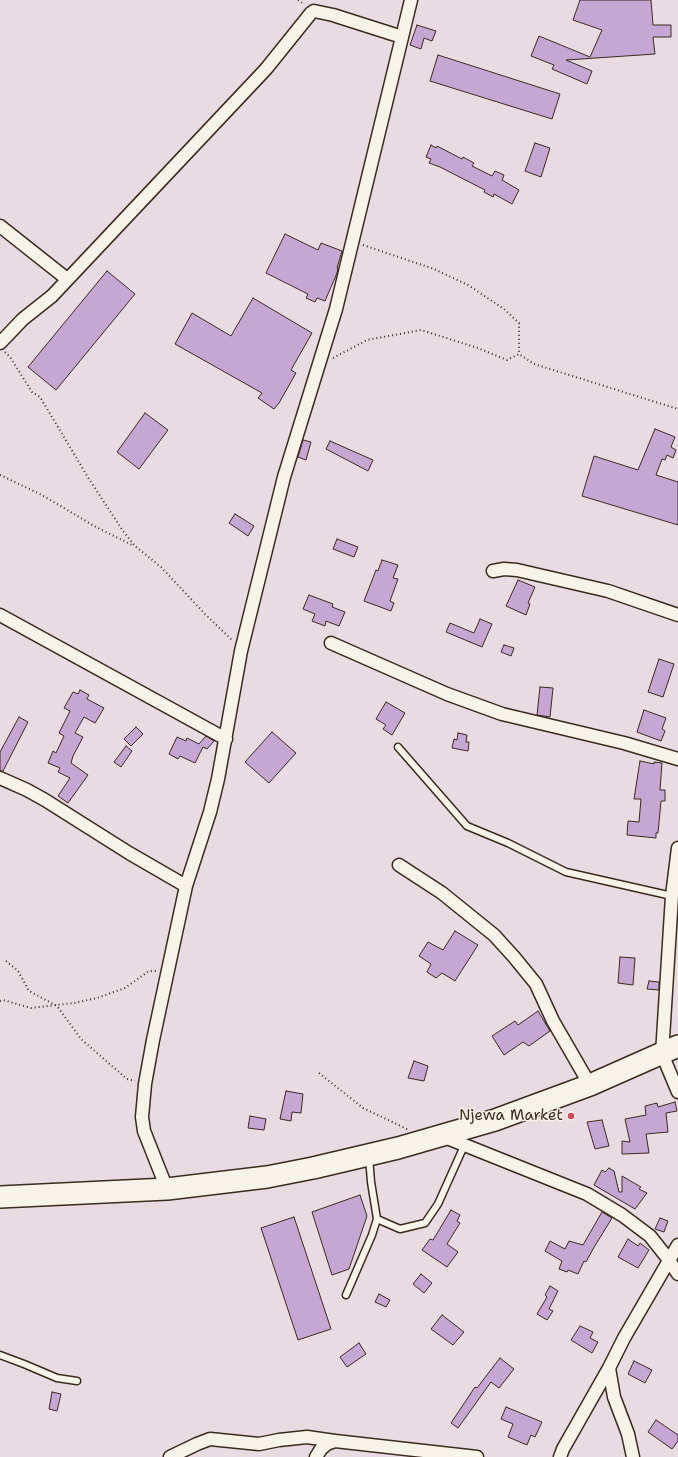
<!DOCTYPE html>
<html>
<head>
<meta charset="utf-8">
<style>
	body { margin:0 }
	canvas { display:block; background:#f7f3e8 }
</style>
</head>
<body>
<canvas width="678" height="1457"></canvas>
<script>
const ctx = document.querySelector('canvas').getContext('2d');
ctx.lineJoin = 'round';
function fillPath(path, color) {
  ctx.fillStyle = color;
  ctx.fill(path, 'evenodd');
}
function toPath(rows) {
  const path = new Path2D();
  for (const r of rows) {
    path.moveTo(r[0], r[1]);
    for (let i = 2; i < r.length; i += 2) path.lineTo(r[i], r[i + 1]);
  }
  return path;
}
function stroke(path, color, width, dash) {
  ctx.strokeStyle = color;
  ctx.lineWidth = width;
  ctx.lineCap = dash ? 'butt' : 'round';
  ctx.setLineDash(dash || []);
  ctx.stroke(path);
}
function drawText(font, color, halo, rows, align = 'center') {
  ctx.font = font + ' "Shantell Sans",sans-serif';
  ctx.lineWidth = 3;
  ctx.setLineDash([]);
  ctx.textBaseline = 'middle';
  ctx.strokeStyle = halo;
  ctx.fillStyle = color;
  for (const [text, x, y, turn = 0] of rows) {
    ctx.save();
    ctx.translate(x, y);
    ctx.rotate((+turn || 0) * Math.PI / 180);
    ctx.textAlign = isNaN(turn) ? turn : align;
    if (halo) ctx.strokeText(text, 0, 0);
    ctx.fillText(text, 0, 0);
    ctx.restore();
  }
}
fillPath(toPath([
	[0,0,678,0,678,1457,0,1457]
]), '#e8dce2');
const building = toPath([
	[580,0,651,0,653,25,671,25,671,37,653,37,655,54,566,60,592,71,587,84,552,69,554,65,531,56,539,36,590,57,602,30,573,20,580,0],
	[417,25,436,31,432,41,424,38,421,49,410,45,417,25],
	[438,55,560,94,552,119,430,81,438,55],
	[535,143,550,148,541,177,525,171,535,143],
	[431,145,436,148,437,146,462,159,463,157,474,163,472,166,492,176,495,171,504,175,502,180,519,190,512,204,494,194,493,197,484,192,485,190,440,167,429,163,431,159,426,157,431,145],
	[285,234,318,250,321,243,342,251,337,268,338,268,337,273,325,301,317,298,315,302,306,298,308,294,266,273,285,234],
	[107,271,135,294,56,390,28,367,107,271],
	[253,298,312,333,291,370,296,373,279,403,274,409,258,398,262,393,175,344,192,313,231,336,253,298],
	[145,413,168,430,139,469,117,452,145,413],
	[655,429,675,437,671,447,676,450,673,458,667,455,665,460,662,459,656,475,678,482,678,525,582,496,594,456,638,470,655,429],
	[303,440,311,442,306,460,298,457,303,440],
	[330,441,373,460,368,471,326,449,330,441],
	[235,514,254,526,248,536,229,523,235,514],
	[337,539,358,547,354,557,333,549,337,539],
	[382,560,398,565,393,578,398,579,390,601,394,603,391,611,364,601,376,570,378,571,382,560],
	[518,580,535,587,528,603,530,604,526,615,506,606,518,580],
	[309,595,333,604,332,607,345,612,339,626,326,621,325,626,312,621,315,614,303,609,309,595],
	[480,619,492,624,482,647,446,632,450,623,474,633,480,619],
	[504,645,514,648,511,656,501,652,504,645],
	[659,659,674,664,663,697,648,692,659,659],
	[540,687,553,688,550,717,537,715,540,687],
	[80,690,89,695,87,699,104,708,95,723,84,717,75,733,83,737,73,756,71,763,88,775,68,803,58,796,70,778,58,772,60,768,48,763,53,751,56,753,64,736,59,733,70,711,64,708,73,692,78,694,80,690],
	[386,702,405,713,392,735,383,729,386,725,376,719,386,702],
	[644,710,666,718,662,729,665,731,661,741,637,732,644,710],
	[19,717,28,722,3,771,0,771,0,752,19,717],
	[136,727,143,734,131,746,124,739,136,727],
	[272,732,296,753,269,783,245,762,272,732],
	[458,733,467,735,466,742,469,742,468,751,452,748,454,739,457,740,458,733],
	[206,736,214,741,207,749,203,747,195,763,180,756,178,759,169,754,177,737,186,741,187,738,199,744,206,736],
	[126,746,132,751,121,767,114,762,126,746],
	[640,761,654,764,654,762,662,763,660,790,665,790,665,801,661,801,658,833,656,833,656,838,627,835,628,821,639,822,641,799,634,799,640,761],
	[455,931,478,945,455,981,442,973,436,978,427,972,431,964,419,956,428,942,443,950,455,931],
	[620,957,635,958,633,985,618,983,620,957],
	[649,981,659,982,659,990,647,989,649,981],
	[538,1011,550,1031,529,1046,523,1042,504,1055,492,1036,515,1021,518,1025,538,1011],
	[414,1061,428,1066,424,1081,408,1078,414,1061],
	[286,1091,303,1094,301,1113,292,1112,291,1121,280,1119,286,1091],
	[675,1102,677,1111,666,1113,668,1132,646,1134,649,1153,622,1154,622,1141,630,1142,625,1119,646,1115,645,1106,657,1103,658,1107,675,1102],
	[250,1116,266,1119,264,1130,248,1128,250,1116],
	[602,1120,609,1146,595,1149,587,1122,602,1120],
	[609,1168,614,1171,619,1192,622,1192,622,1176,641,1187,639,1189,647,1193,635,1209,594,1185,602,1170,605,1172,609,1168],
	[360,1195,367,1216,349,1269,332,1275,312,1212,360,1195],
	[451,1210,460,1215,457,1221,460,1223,447,1244,458,1252,447,1267,422,1250,430,1239,433,1240,451,1210],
	[602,1212,612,1218,593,1249,586,1262,584,1261,578,1274,568,1270,567,1272,559,1269,562,1261,545,1251,550,1241,565,1249,569,1241,583,1245,602,1212],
	[294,1217,331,1329,298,1340,261,1228,294,1217],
	[660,1218,668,1221,664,1232,655,1229,660,1218],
	[628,1239,638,1246,640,1243,649,1250,638,1268,618,1257,628,1239],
	[421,1274,432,1283,424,1293,413,1284,421,1274],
	[550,1286,558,1291,549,1309,553,1311,547,1320,537,1314,547,1297,545,1295,550,1286],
	[379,1294,390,1300,386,1307,375,1302,379,1294],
	[442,1315,464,1332,453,1345,431,1329,442,1315],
	[580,1326,593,1332,590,1338,598,1342,592,1353,571,1340,580,1326],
	[359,1343,366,1354,347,1367,340,1357,359,1343],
	[500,1358,514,1369,499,1388,491,1382,458,1428,451,1423,475,1387,477,1388,500,1358],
	[634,1361,652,1370,645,1383,628,1374,634,1361],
	[52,1392,61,1394,57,1411,49,1409,52,1392],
	[506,1407,542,1422,535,1437,531,1435,527,1445,508,1437,513,1424,501,1419,506,1407],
	[656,1420,678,1435,678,1441,672,1449,648,1432,656,1420]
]);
fillPath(building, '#c6a7d3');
stroke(building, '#3b2a1e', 1);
const service = toPath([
	[398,747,467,826,508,843,566,872,672,896],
	[377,1219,400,1229,425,1223,438,1204,464,1146],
	[346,1295,372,1235,377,1219,371,1182,369,1157],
	[0,1355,24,1364,57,1378,77,1381]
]);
const minor = toPath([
	[0,226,67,279],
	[0,343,23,319,52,296,266,69,311,13,314,11,333,15,402,37],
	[493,571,504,569,517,570,608,591,678,615],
	[0,615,226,739],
	[331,643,447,694,502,714,624,743,678,759],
	[0,778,27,790,45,800,129,853,186,886],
	[678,848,672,896,662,1054,678,1092],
	[399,865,442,893,494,935,514,957,536,984,553,1021,590,1085],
	[442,1136,587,1194,622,1215,650,1236,669,1260,678,1274],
	[167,1189,144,1131,142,1117,145,1084,153,1040,186,886,210,812,218,779,241,651,284,477,336,309,411,0],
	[609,1368,614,1397,628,1434,633,1457],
	[170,1457,197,1444,210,1439,259,1444,279,1440,307,1437,335,1441],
	[316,1457,321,1449,327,1444,335,1441,477,1457],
	[560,1457,563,1449,609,1368,624,1338,678,1245]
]);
const trunk = toPath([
	[0,1197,167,1189,267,1177,313,1168,398,1148,495,1120,590,1085,678,1046]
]);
stroke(service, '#3b2a1e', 9);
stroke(minor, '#3b2a1e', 15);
stroke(trunk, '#3b2a1e', 24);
stroke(toPath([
	[298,0,304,4],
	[363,245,434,269,468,285,504,309,519,323,519,354],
	[5,352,10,357,32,392,40,397,89,479,123,531,135,546,161,567,205,614,233,641],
	[333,358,367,340,421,330,478,348,507,360,519,354,534,364,678,409],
	[0,475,42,495,96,527,134,546],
	[6,961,18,971,29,991,57,1006,81,1039,127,1079,135,1081],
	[0,1001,3,1000,31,1008,74,1003,97,998,125,988,149,971,156,971],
	[319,1073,363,1108,407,1129]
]), '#3b2a1e', 2, [1, 3]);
stroke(service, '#f7f3e8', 6);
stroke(minor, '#f7f3e8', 12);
stroke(trunk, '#f7f3e8', 21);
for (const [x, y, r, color] of [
	[571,1116,4,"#d1495b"]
]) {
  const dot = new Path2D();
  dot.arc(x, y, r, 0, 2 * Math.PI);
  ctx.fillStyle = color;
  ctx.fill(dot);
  stroke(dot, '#f7f3e8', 1.5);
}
drawText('15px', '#3b2a1e', '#f7f3e8', [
	["Njewa Market",563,1116]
], 'right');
</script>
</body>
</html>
